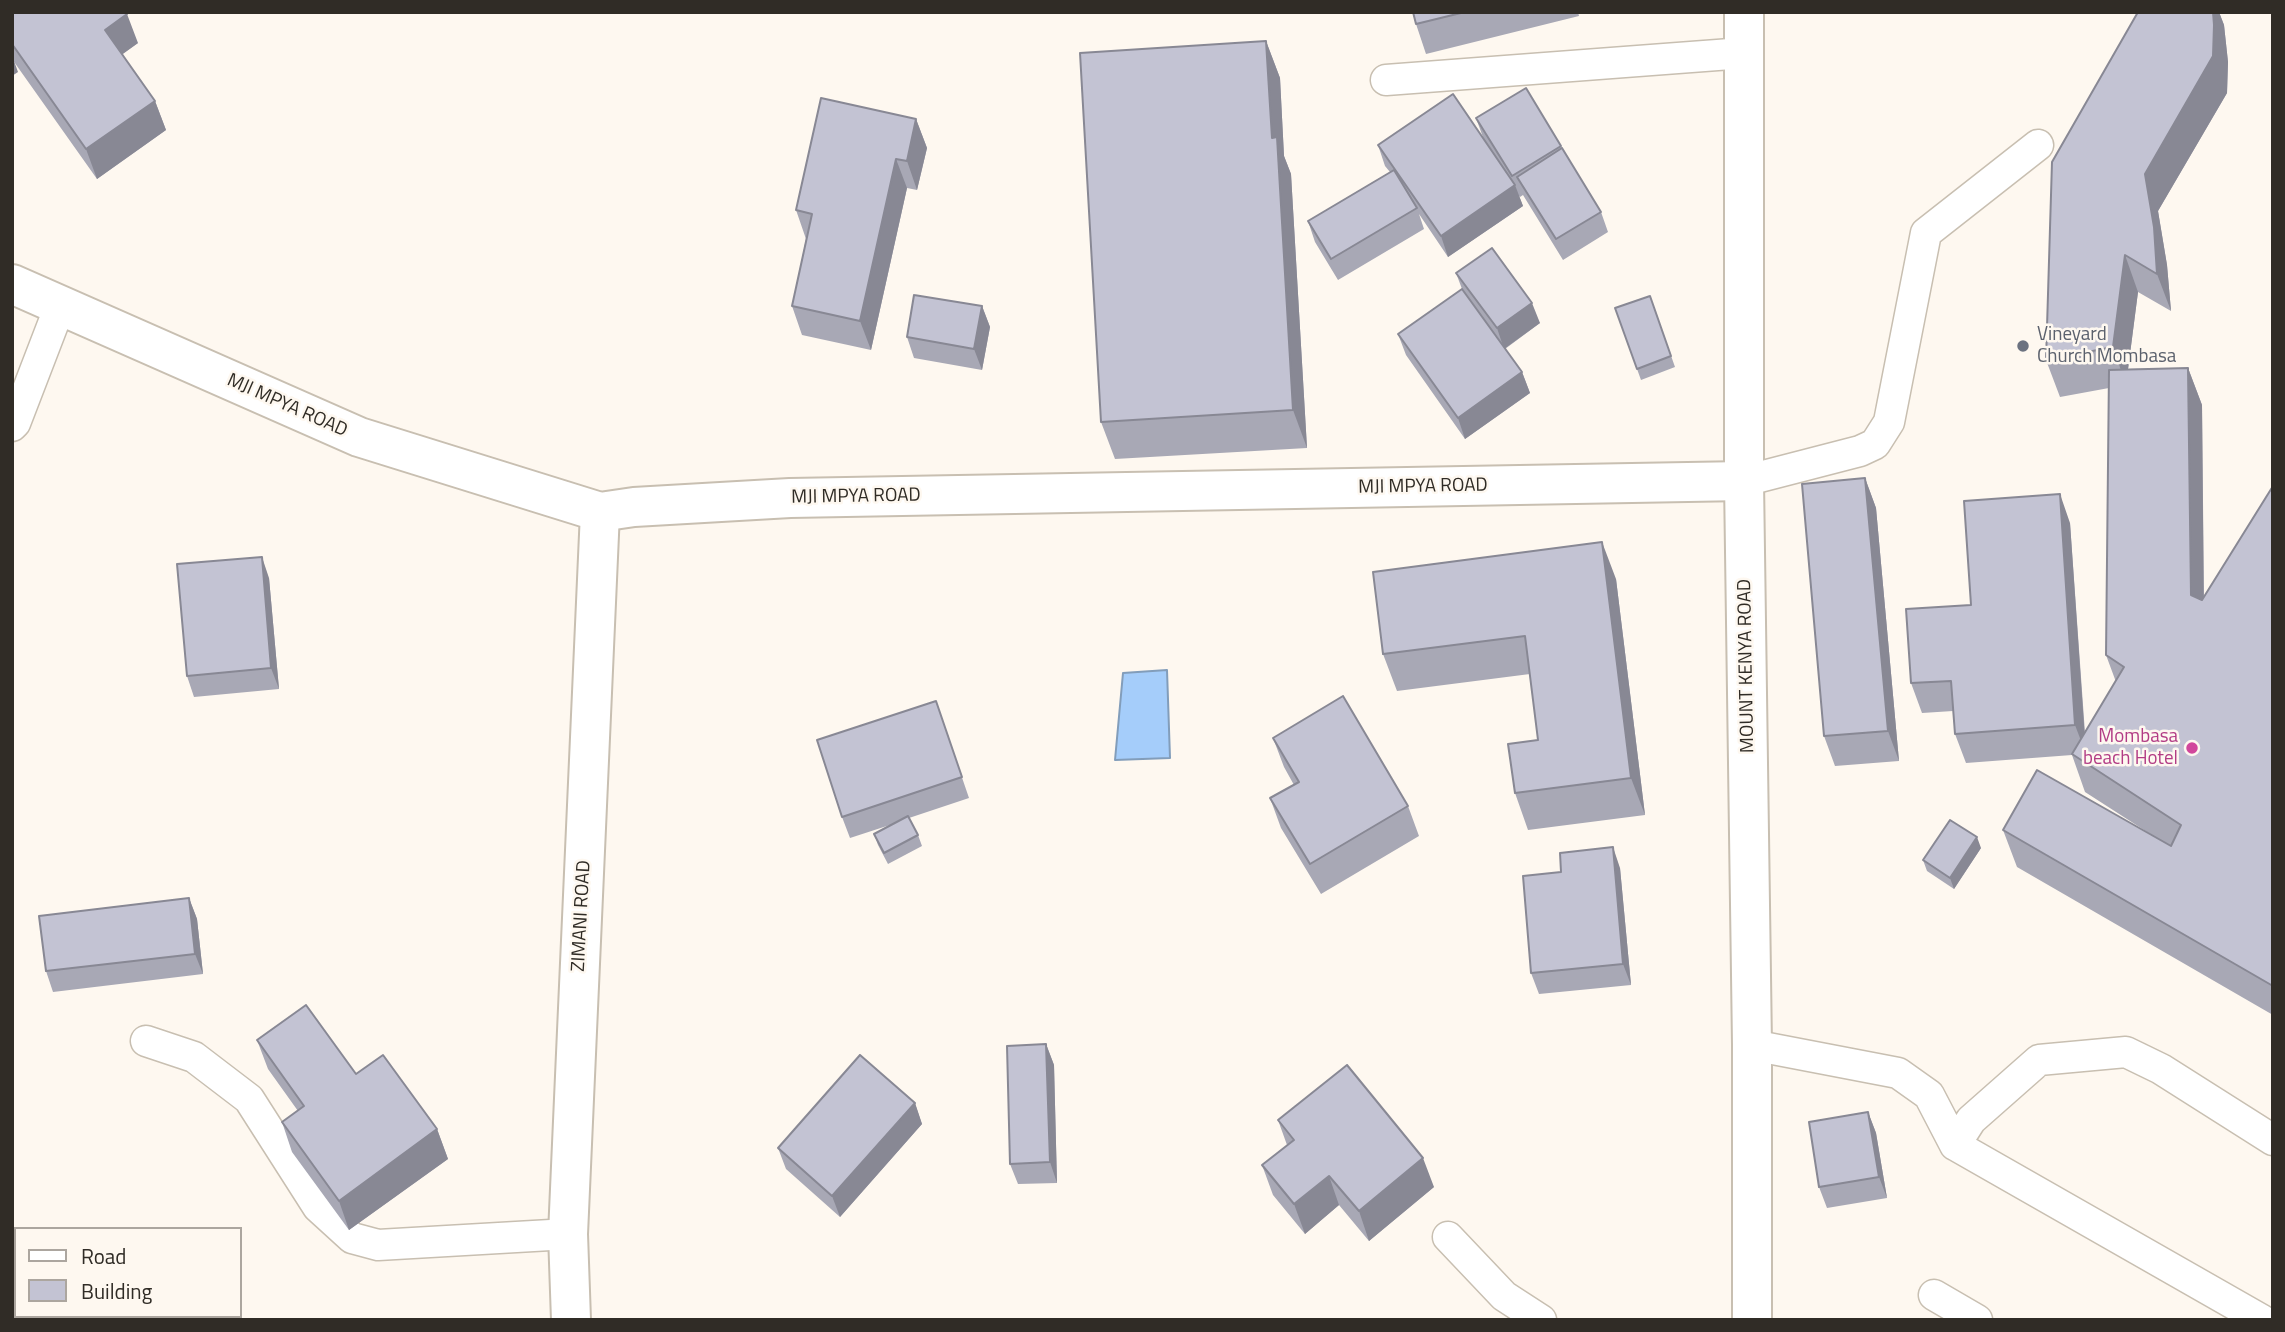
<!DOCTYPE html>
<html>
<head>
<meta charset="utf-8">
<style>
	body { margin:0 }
	#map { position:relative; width:2285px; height:1332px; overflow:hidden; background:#fef8f0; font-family:"Titillium Web",sans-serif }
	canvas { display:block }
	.frame { position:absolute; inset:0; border:14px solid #302c26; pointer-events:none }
	.legend { position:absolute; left:14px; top:1227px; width:228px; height:91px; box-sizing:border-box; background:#fef8f0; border:2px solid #aca69f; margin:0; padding:9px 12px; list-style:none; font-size:21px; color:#302c26 }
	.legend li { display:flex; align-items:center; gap:14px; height:35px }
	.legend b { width:35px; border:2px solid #aca69f }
</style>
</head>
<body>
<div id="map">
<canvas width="2285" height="1332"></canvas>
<div class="frame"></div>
<ul class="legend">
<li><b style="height:9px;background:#fff"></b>Road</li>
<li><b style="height:19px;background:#c3c3d3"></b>Building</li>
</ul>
</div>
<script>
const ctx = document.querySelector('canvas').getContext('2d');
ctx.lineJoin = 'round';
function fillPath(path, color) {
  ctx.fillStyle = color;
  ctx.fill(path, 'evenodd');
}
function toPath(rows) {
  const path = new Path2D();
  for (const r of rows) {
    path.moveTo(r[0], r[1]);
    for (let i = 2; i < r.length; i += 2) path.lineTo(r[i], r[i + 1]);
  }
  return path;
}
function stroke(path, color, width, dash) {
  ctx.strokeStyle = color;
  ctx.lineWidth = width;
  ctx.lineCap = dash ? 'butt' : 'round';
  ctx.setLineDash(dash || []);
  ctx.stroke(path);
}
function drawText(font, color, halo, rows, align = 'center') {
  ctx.font = font + ' "Titillium Web",sans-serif';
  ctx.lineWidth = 5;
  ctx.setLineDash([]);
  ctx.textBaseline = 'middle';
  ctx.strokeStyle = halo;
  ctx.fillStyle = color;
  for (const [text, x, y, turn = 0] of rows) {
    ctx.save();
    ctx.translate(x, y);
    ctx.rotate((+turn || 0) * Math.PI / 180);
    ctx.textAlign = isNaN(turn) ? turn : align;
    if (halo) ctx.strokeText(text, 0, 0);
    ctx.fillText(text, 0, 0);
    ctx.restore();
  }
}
const water = toPath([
	[1167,670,1170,758,1115,760,1123,673,1167,670]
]);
fillPath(water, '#a5cdfa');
stroke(water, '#829dba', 2);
const lane = toPath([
	[1386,80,1744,53],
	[12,426,15,423,60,306],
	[1744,481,1860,451,1875,444,1889,422,1926,233,2038,145],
	[146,1041,194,1057,249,1099,318,1207,352,1238,378,1245,568,1234],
	[1752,1045,1898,1073,1929,1095,1955,1145,2262,1320],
	[1955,1145,1971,1120,2039,1060,2126,1052,2161,1069,2273,1140],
	[1448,1237,1504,1296,1541,1320],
	[1934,1295,1977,1320]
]);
const street = toPath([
	[12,284,359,437,600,512,634,507,790,498,1744,481],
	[571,1320,568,1234,600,512]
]);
const secondary = toPath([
	[1744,12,1744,481,1752,1045,1752,1320]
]);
stroke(lane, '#c8bfb1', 33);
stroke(street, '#c8bfb1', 42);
stroke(secondary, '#c8bfb1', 42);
stroke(lane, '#fff', 30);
stroke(street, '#fff', 38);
stroke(secondary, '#fff', 38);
fillPath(toPath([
	[12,12,138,43,122,54,155,101,166,130,97,179,12,59],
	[1413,12,1578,12,1579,16,1426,54,1416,24],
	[2138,12,2219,12,2224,25,2228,62,2227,93,2158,211,2167,265,2171,311,2138,292,2128,369,2188,368,2202,405,2204,597,2273,486,2273,1015,2017,867,2003,830,2158,839,2085,792,2072,755,1966,763,1955,734,1953,711,1922,713,1911,683,1971,605,2070,523,2085,733,2116,682,2106,655,2109,388,2060,397,2046,360],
	[1266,41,1280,78,1284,156,1291,174,1307,448,1115,459,1101,422],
	[1476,118,1561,146,1601,212,1608,232,1563,260,1523,195,1520,197,1519,196,1523,206,1448,257,1419,214,1424,229,1338,280,1315,242,1308,221,1390,172,1385,166,1378,145,1484,140],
	[916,119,927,148,917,190,907,188,871,350,802,335,792,306,806,239,796,210],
	[1456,273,1540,323,1505,349,1522,372,1530,393,1465,439,1406,355,1398,334,1462,289],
	[1650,296,1675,367,1641,380,1615,308],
	[982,306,990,327,982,370,914,358,907,337],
	[1865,478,1876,508,1899,761,1835,766,1824,736],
	[269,578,279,689,194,697,187,676],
	[1616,579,1645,815,1528,830,1515,793,1538,740,1530,674,1397,691,1383,654],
	[943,722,969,798,909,818,918,835,922,846,888,864,878,845,874,834,896,823,850,838,842,817],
	[1273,738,1408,806,1419,836,1321,894,1281,828,1270,798,1294,785,1284,767],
	[1981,848,1954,889,1927,871,1923,860],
	[1620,868,1631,985,1539,994,1531,973,1561,872],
	[189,898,197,919,203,974,53,992,46,971],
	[257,1040,356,1074,437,1129,448,1159,349,1230,292,1152,282,1122,298,1111,268,1069],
	[1046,1044,1054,1065,1057,1183,1018,1184,1010,1164],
	[915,1103,922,1124,840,1217,786,1169,778,1148],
	[1868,1112,1876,1133,1887,1198,1827,1208,1819,1187],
	[1278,1120,1434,1187,1369,1241,1339,1205,1305,1234,1273,1195,1262,1165,1287,1145]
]), '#a8a8b5');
fillPath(toPath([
	[2213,12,2219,12,2224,25,2228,62,2227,93,2158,211,2167,265,2171,311,2157,274,2145,174],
	[127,14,138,43,116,59,105,30],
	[1266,41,1280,78,1284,156,1291,174,1307,448,1293,410,1272,138],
	[14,61,18,72,12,76,12,62],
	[155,101,166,130,97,179,86,149],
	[916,119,927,148,917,190,907,161],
	[896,159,907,188,871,350,860,321],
	[1515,185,1523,206,1448,257,1441,236],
	[2125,255,2138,292,2126,385,2113,347],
	[1532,303,1540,323,1504,349,1497,328],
	[982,306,990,327,982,370,974,349],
	[2188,368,2202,405,2204,632,2191,595],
	[1522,372,1530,393,1465,439,1458,418],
	[1865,478,1876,508,1899,761,1888,731],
	[2060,494,2070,523,2086,754,2075,725],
	[1602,542,1616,579,1645,815,1631,778],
	[262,557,269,578,279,689,271,668],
	[1977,837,1981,848,1954,889,1950,878],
	[1613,847,1620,868,1631,985,1623,964],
	[189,898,197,919,203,974,195,954],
	[1046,1044,1054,1065,1057,1183,1050,1162],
	[915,1103,922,1124,840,1217,832,1196],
	[1868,1112,1876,1133,1887,1198,1879,1177],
	[437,1129,448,1159,349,1230,339,1201],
	[1423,1158,1434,1187,1369,1241,1359,1211],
	[1329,1176,1339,1205,1305,1234,1294,1204]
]), '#888894');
const building = toPath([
	[12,12,126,12,127,14,105,30,155,101,86,149,12,44,12,12],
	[1413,12,1465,12,1416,24,1413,12],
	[2138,12,2213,12,2214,25,2213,56,2145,174,2154,227,2157,274,2125,255,2113,347,2046,360,2052,162,2138,12],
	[1266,41,1272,138,1277,137,1293,410,1101,422,1080,53,1266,41],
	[1526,88,1561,146,1512,176,1476,118,1526,88],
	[1453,94,1515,185,1441,236,1378,145,1453,94],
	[821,98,916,119,907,161,896,159,860,321,792,306,812,214,796,210,821,98],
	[1562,148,1601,212,1556,239,1517,177,1562,148],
	[1394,170,1417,208,1331,259,1308,221,1394,170],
	[1492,248,1532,303,1497,328,1456,273,1492,248],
	[1462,289,1522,372,1458,418,1398,334,1462,289],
	[914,295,982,306,974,349,907,337,914,295],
	[1650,296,1671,356,1637,369,1615,308,1650,296],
	[2188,368,2191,595,2202,600,2273,486,2273,986,2003,830,2037,770,2171,846,2181,825,2072,754,2124,667,2106,655,2109,370,2188,368],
	[1865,478,1888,731,1824,736,1802,484,1865,478],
	[2060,494,2075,725,1955,734,1951,681,1911,683,1906,609,1971,605,1964,501,2060,494],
	[1602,542,1631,778,1515,793,1508,744,1538,740,1525,636,1383,654,1373,572,1602,542],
	[262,557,271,668,187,676,177,564,262,557],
	[1343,696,1408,806,1310,864,1270,798,1299,782,1273,738,1343,696],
	[936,701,962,777,842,817,817,740,936,701],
	[908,816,918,835,884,853,874,834,908,816],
	[1950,820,1977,837,1950,878,1923,860,1950,820],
	[1613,847,1623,964,1531,973,1523,876,1561,872,1560,853,1613,847],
	[189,898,195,954,46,971,39,916,189,898],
	[306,1005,356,1074,383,1055,437,1129,339,1201,282,1122,304,1106,257,1040,306,1005],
	[1046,1044,1050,1162,1010,1164,1007,1046,1046,1044],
	[860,1055,915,1103,832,1196,778,1148,860,1055],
	[1347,1065,1423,1158,1359,1211,1329,1176,1294,1204,1262,1165,1294,1140,1278,1120,1347,1065],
	[1868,1112,1879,1177,1819,1187,1809,1122,1868,1112]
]);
fillPath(building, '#c3c3d3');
stroke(building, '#888894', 2);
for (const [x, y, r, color] of [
	[2023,346,7,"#6b7280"],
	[2192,748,7,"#d1479c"]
]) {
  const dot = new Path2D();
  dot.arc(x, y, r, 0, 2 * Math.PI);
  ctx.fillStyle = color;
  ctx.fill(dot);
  stroke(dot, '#fef8f0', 2.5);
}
drawText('19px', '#5b616d', '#fef8f0', [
	["Vineyard",2037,335],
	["Church Mombasa",2037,357]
], 'left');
drawText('19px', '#302c26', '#fef8f0', [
	["MJI MPYA ROAD",287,406,24],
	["MJI MPYA ROAD",1423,487,-1],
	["MJI MPYA ROAD",856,497,-1],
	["MOUNT KENYA ROAD",1747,666,-91],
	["ZIMANI ROAD",582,916,-87]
]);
drawText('19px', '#b23c85', '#fef8f0', [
	["Mombasa",2178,737],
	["beach Hotel",2178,759]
], 'right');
</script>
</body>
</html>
